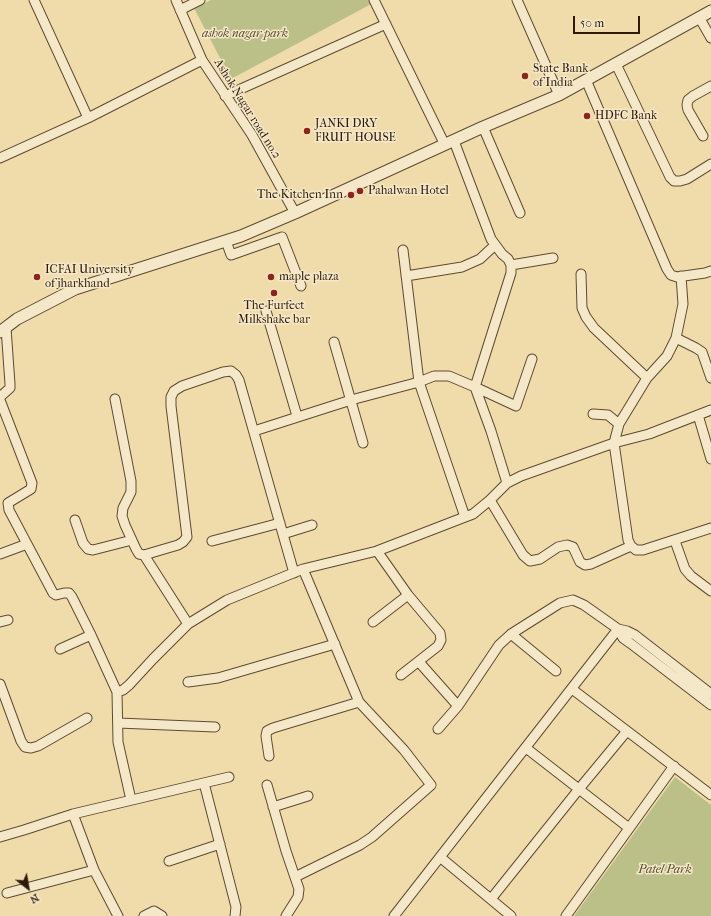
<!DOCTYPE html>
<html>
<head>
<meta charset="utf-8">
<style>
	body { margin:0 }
	#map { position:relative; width:711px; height:916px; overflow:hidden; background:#f0dcab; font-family:"IM FELL French Canon",serif }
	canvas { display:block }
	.north { position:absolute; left:8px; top:868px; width:40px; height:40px; -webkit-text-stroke:3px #f5e8c8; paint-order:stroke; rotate:149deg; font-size:11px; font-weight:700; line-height:16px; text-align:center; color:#2e190a }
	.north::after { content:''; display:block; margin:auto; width:14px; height:18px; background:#2e190a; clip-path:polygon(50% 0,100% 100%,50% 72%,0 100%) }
	.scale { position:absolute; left:573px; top:16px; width:67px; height:18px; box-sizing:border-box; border:2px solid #2e190a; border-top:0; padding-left:5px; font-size:12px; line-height:14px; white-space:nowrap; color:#2e190a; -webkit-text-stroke:3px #f5e8c8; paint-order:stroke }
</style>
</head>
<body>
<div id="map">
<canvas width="711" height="916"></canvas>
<div class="north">N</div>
<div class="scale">50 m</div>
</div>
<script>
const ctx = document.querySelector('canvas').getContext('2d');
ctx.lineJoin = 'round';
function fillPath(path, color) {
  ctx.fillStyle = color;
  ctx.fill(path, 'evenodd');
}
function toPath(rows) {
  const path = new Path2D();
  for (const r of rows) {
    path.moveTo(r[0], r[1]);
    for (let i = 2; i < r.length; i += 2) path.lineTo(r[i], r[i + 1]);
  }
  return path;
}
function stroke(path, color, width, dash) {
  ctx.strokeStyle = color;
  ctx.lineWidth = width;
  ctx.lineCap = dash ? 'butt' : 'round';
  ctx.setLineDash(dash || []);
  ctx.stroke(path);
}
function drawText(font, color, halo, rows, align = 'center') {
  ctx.font = font + ' "IM FELL French Canon",serif';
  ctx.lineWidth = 3;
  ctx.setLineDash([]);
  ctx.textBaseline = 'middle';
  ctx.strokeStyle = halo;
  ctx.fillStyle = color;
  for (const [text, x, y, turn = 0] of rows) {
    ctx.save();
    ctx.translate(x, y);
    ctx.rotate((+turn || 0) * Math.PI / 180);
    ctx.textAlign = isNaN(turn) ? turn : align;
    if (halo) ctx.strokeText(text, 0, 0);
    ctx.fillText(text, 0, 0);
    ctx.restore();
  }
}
fillPath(toPath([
	[211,0,374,0,375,2,231,79,194,8],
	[675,777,711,805,711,916,574,916]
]), '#bbc088');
const minor = toPath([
	[34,0,88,118],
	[176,0,202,60,252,135,295,213],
	[374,0,445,145],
	[517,0,559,95],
	[180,10,200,0],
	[699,17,711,38],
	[616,64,670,177,674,181,680,181,687,179,711,164],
	[586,80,667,269,671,275,677,277,705,273,711,271],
	[225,96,386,24],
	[483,127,520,213],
	[703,136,688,110,687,105,688,100,693,96,711,86],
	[454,141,491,239,502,254,508,259,511,265,511,273,475,387,491,431,507,483],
	[0,158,88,118,202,60],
	[226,241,231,255,282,237,301,286],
	[403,250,419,382,465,517],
	[511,265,553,258],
	[581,274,582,308,586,317,594,328,647,378],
	[406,276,462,267,480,259,495,245],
	[681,276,683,304,676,338,667,356,647,378,619,424,614,443,628,540,631,546,636,550,643,550,711,528],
	[266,311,297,416],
	[676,338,696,348,702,352,711,378],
	[334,342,363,443],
	[0,397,10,388,10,384,6,328],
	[115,399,131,481,131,492,123,508,122,516,125,525,136,549,139,554,144,555,178,545,183,542,187,537,171,406,171,397,174,391,182,386,223,372,231,371,236,375,239,380,294,573],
	[0,400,32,483,31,489,8,503,9,510,53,593,56,595,64,593,69,593,72,597,91,635,117,692,123,690,129,685,153,659,188,624,227,600,303,569,377,551,465,517,473,514,490,500,507,483,521,476,614,443,649,434,711,410],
	[593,414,608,415,619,424],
	[698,415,711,459],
	[254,431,351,400,419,382,434,376,449,376,475,387,516,406,532,359],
	[490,500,523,555,530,561,540,559,558,547,567,545,573,547,580,562,585,565,591,564,631,546],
	[75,520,83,543,88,549,93,550,132,540],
	[283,534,312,525],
	[212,541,280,523],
	[675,541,685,569,691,576,711,591],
	[377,551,408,595,440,633,441,640,438,646,401,675],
	[0,554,27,544],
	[144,555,188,624],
	[0,622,8,620],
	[373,622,408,595],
	[618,629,627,631,635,635,711,694],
	[511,634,556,671],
	[60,649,91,635],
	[419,662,458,706],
	[188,682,218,678,335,644],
	[0,684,21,741,25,747,31,748,38,746,87,718],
	[572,689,711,795],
	[117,692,118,742,131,800],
	[118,723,215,727],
	[438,729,458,706,499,645,511,634,560,603,573,600,584,605,618,629,623,638,630,643,711,705],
	[526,748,629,828],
	[269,756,266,736,267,731,273,728,359,702],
	[204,783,236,907,235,916],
	[267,785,286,851,299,889,298,897,286,916],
	[273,807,308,796],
	[73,814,94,870,118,916],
	[0,837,24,830,73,814,229,777],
	[440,857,511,916],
	[169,861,220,844],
	[295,877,360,845,372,837,431,785,404,750,359,702,303,569],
	[7,893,94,870],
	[491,899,579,789,627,731],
	[144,916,154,911,162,916],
	[394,916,618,629],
	[566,916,674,766]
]);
const tertiary = toPath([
	[0,332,17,319,75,289,241,236,295,213,483,127,559,95,711,11]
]);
stroke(minor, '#5e4a32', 11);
stroke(tertiary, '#5e4a32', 13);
stroke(minor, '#f5e8c8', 9);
stroke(tertiary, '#f5e8c8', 11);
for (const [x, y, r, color] of [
	[525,76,4,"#8f2418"],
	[587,116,4,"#8f2418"],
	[307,131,4,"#8f2418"],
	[360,191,4,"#8f2418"],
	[351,195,4,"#8f2418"],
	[37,277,4,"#8f2418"],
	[271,277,4,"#8f2418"],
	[274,293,4,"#8f2418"]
]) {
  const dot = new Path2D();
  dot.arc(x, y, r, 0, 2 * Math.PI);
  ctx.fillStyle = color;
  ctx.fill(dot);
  stroke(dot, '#f5e8c8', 1.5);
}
drawText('italic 12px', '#584b30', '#f5e8c8', [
	["ashok nagar park",245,34],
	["Patel Park",665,870]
]);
drawText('12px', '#2e190a', '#f5e8c8', [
	["State Bank",533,69],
	["of India",533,83],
	["HDFC Bank",595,116],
	["JANKI DRY",315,124],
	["FRUIT HOUSE",315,138],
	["Pahalwan Hotel",368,191],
	["The Kitchen Inn",343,195,"right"],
	["ICFAI University",45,270],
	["of jharkhand",45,284],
	["maple plaza",279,277],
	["The Furfect",274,306,"center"],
	["Milkshake bar",274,320,"center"]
], 'left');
drawText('12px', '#2e190a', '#f5e8c8', [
	["Ashok Nagar road no.2",247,109,58]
]);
</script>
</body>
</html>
